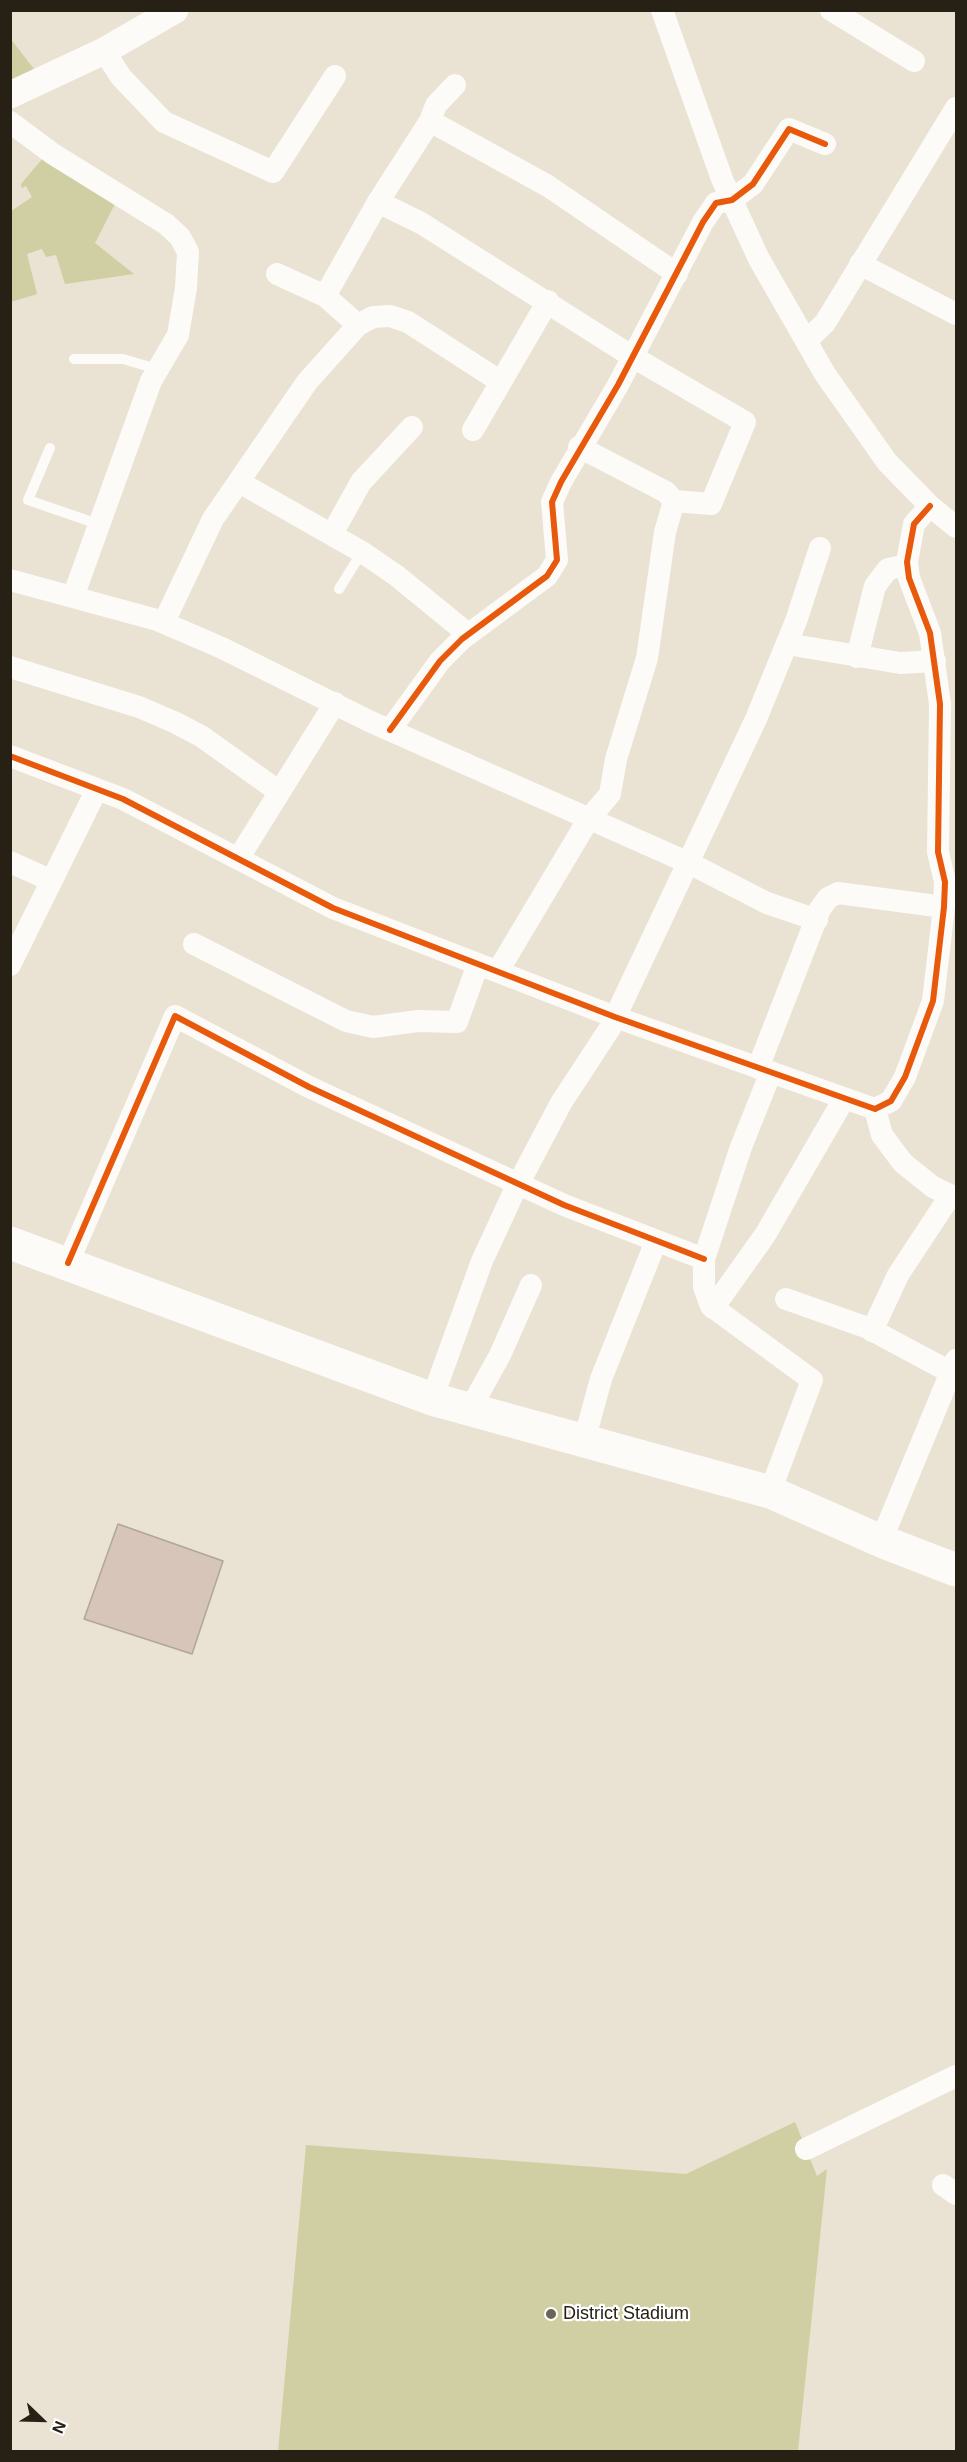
<!DOCTYPE html>
<html>
<head>
<meta charset="utf-8">
<style>
	body { margin:0 }
	#map { position:relative; width:967px; height:2462px; overflow:hidden; background:#eae2d2; font-family:Arial,sans-serif }
	canvas { display:block }
	.frame { position:absolute; inset:0; border:12px solid #262015; pointer-events:none }
	.north { position:absolute; left:12px; top:2390px; width:60px; height:60px; -webkit-text-stroke:4px #fff; paint-order:stroke; rotate:113deg; font-size:16px; font-weight:700; line-height:24px; text-align:center; color:#262015 }
	.north::after { content:''; display:block; margin:auto; width:21px; height:27px; background:#262015; clip-path:polygon(50% 0,100% 100%,50% 72%,0 100%) }
</style>
</head>
<body>
<div id="map">
<canvas width="967" height="2462"></canvas>
<div class="frame"></div>
<div class="north">N</div>
</div>
<script>
const ctx = document.querySelector('canvas').getContext('2d');
ctx.lineJoin = 'round';
function fillPath(path, color) {
  ctx.fillStyle = color;
  ctx.fill(path, 'evenodd');
}
function toPath(rows) {
  const path = new Path2D();
  for (const r of rows) {
    path.moveTo(r[0], r[1]);
    for (let i = 2; i < r.length; i += 2) path.lineTo(r[i], r[i + 1]);
  }
  return path;
}
function stroke(path, color, width, dash) {
  ctx.strokeStyle = color;
  ctx.lineWidth = width;
  ctx.lineCap = dash ? 'butt' : 'round';
  ctx.setLineDash(dash || []);
  ctx.stroke(path);
}
function drawText(font, color, halo, rows, align = 'center') {
  ctx.font = font + ' Arial,sans-serif';
  ctx.lineWidth = 4.5;
  ctx.setLineDash([]);
  ctx.textBaseline = 'middle';
  ctx.strokeStyle = halo;
  ctx.fillStyle = color;
  for (const [text, x, y, turn = 0] of rows) {
    ctx.save();
    ctx.translate(x, y);
    ctx.rotate((+turn || 0) * Math.PI / 180);
    ctx.textAlign = isNaN(turn) ? turn : align;
    if (halo) ctx.strokeText(text, 0, 0);
    ctx.fillText(text, 0, 0);
    ctx.restore();
  }
}
fillPath(toPath([
	[10,38,34,69,10,81],
	[43,158,116,202,95,243,134,274,65,284,56,255,46,257,42,249,27,254,37,294,11,302,11,211,32,197,26,186,22,188,21,184],
	[795,2122,817,2176,827,2169,798,2451,278,2452,306,2145,686,2174]
]), '#d0cfa3');
const building = toPath([
	[118,1524,223,1561,192,1654,84,1619,118,1524]
]);
fillPath(building, '#d7c5b9');
stroke(building, '#afa69c', 1.5);
stroke(toPath([
	[74,359,123,359,157,369],
	[50,448,28,500,98,524],
	[339,589,362,552]
]), '#fcfbf8', 10);
stroke(toPath([
	[662,10,722,179,759,259,825,374,887,462,930,506,956,527],
	[831,10,914,61],
	[104,51,121,77,164,122,273,172,335,76],
	[430,121,548,186,677,274],
	[10,122,53,154,166,224,180,237,188,252,186,288,178,335,151,381,73,597],
	[378,202,421,223,633,357,745,422,711,504,674,501],
	[860,264,956,314],
	[277,274,325,296],
	[358,325,325,296,378,202,430,121,436,105,455,85],
	[806,341,825,323,956,108],
	[473,430,548,301],
	[239,482,362,552,397,576,468,634],
	[332,534,361,482,412,427],
	[10,580,157,620,222,648,369,721,689,863,767,903,817,920],
	[164,622,213,519,307,382,358,325,373,317,390,316,408,322,501,382],
	[787,644,900,663,935,661],
	[857,657,875,586,888,569,907,565],
	[10,667,139,707,174,722,201,736,278,791],
	[390,730,440,661,462,639,547,576,557,560,552,502,561,482,618,385,703,222,716,203,732,200,753,184,789,129,825,144],
	[10,756,123,799,333,908,615,1017,875,1109,891,1101,905,1077,933,1001,944,907,945,882,938,852,940,704,930,633,909,578,907,562,914,524,930,506],
	[238,859,335,703],
	[10,862,50,880],
	[194,944,346,1021,373,1027,418,1021,457,1022,478,964],
	[10,965,97,789],
	[498,971,588,820,610,794,616,759,647,658,665,532,674,501,666,492,579,447],
	[758,1068,820,909,828,898,838,893,944,907],
	[875,1109,882,1135,903,1163,933,1187,956,1198],
	[68,1263,175,1016,309,1087,564,1205,704,1259],
	[786,1299,868,1328,950,1372],
	[713,1308,765,1235,844,1099],
	[872,1331,898,1275,950,1196],
	[432,1399,482,1261,513,1194,561,1103,610,1028,756,719,796,621,820,548],
	[470,1409,500,1355,531,1285],
	[584,1441,601,1379,656,1241],
	[770,1492,812,1380,711,1306,704,1287,704,1259,741,1147,771,1072],
	[881,1541,956,1360],
	[806,2149,956,2076],
	[943,2185,956,2194]
]), '#fcfbf8', 22);
stroke(toPath([
	[10,95,104,51,175,10]
]), '#fcfbf8', 27);
stroke(toPath([
	[10,1243,432,1399,770,1492,881,1541,956,1570]
]), '#fcfbf8', 33);
stroke(toPath([
	[390,730,440,661,462,639,547,576,557,560,552,502,561,482,618,385,703,222,716,203,732,200,753,184,789,129,825,144],
	[10,756,123,799,333,908,615,1017,875,1109,891,1101,905,1077,933,1001,944,907,945,882,938,852,940,704,930,633,909,578,907,562,914,524,930,506],
	[68,1263,175,1016,309,1087,564,1205,704,1259]
]), '#e8590c', 6);
for (const [x, y, r, color] of [
	[551,2314,6,"#6b6457"]
]) {
  const dot = new Path2D();
  dot.arc(x, y, r, 0, 2 * Math.PI);
  ctx.fillStyle = color;
  ctx.fill(dot);
  stroke(dot, '#fff', 2);
}
drawText('18px', '#262015', '#fff', [
	["District Stadium",563,2314]
], 'left');
</script>
</body>
</html>
